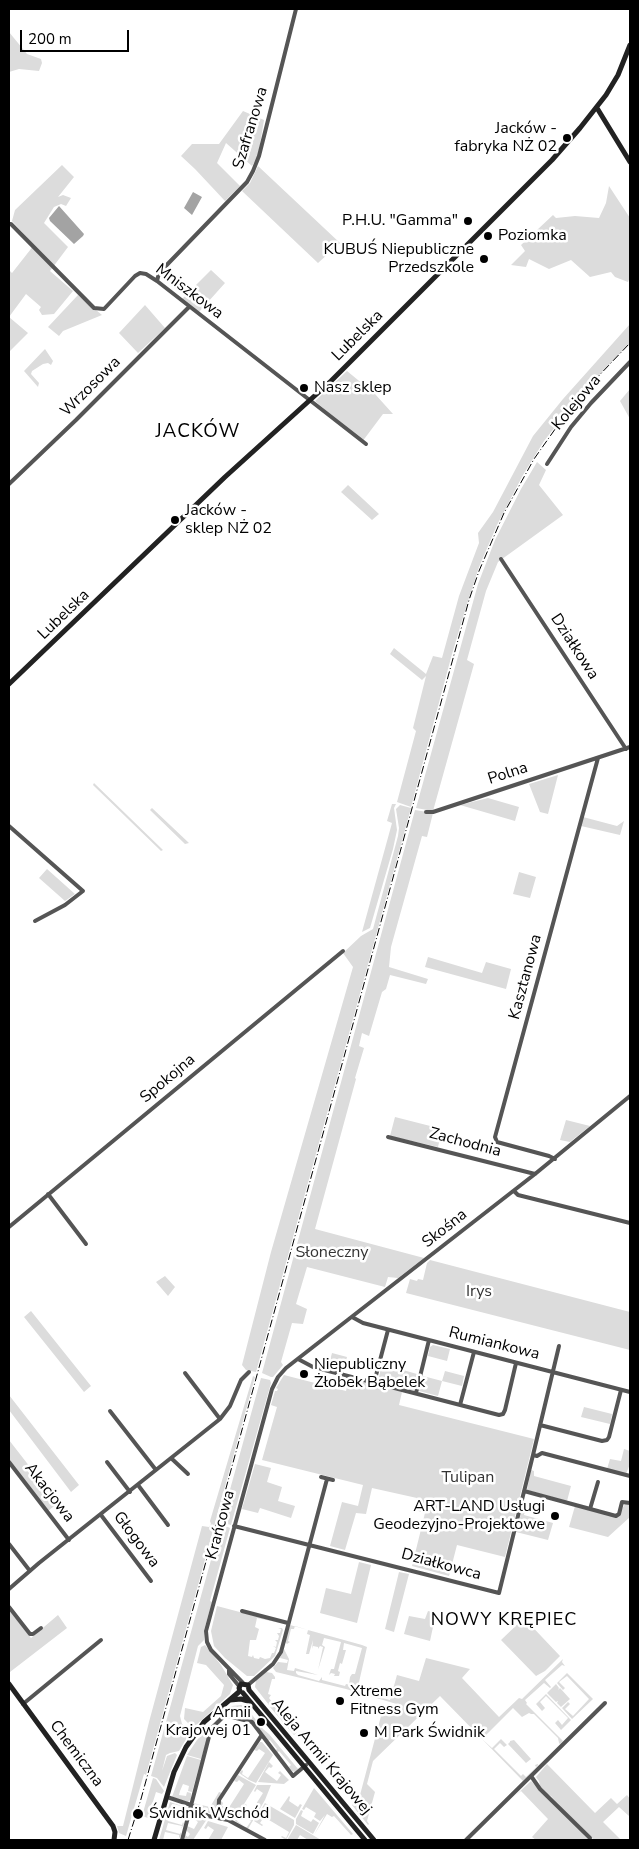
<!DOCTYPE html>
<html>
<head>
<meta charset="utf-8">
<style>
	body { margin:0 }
	#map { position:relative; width:639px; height:1849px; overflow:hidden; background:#fff; font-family:"Nunito Sans",sans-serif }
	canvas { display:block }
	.frame { position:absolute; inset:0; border:10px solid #000; pointer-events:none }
	.scale { position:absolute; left:20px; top:30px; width:109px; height:22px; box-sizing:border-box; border:2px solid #000; border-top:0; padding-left:6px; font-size:15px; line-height:18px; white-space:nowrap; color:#000; -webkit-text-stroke:4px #fff; paint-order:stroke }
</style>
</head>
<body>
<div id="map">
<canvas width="639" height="1849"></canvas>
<div class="frame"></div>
<div class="scale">200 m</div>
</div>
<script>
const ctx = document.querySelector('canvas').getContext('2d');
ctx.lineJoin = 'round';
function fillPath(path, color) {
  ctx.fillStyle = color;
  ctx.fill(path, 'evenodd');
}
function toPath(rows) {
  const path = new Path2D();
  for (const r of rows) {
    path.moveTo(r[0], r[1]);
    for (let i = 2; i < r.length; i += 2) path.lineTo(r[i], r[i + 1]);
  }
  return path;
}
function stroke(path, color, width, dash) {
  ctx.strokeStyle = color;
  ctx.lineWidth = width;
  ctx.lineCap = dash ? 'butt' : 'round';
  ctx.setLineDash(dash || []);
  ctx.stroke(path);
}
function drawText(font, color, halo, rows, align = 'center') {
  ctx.font = font + ' "Nunito Sans",sans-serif';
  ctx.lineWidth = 5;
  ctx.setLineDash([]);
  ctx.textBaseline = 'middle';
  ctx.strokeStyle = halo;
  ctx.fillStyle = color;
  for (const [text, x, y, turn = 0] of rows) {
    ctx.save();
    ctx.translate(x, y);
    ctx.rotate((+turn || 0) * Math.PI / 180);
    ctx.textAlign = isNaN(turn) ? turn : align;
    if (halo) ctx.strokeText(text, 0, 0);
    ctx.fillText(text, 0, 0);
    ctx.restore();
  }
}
fillPath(toPath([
	[9,32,27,54,41,59,42,63,39,71,19,69,9,72],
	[243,111,264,120,258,156,252,166,226,143,217,163,240,186,225,201,195,169,181,156,192,144,219,144],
	[62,165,74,177,58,197,63,195,71,198,66,206,61,204,54,207,44,223,68,247,50,271,73,291,54,314,42,315,39,310,41,307,26,294,9,317,28,333,9,352,9,270,12,273,34,245,12,221,15,210],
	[258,166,340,243,318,263,242,191,250,183],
	[609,186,630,218,630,277,628,282,615,277,611,272,590,277,571,260,549,269,529,259,526,267,511,265,525,251,521,245,553,215,556,218,575,216,599,218,606,203],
	[211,270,225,283,199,312,182,299],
	[78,295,102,315,63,331,59,336,48,327],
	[145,305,165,328,138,353,119,333],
	[630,324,630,343,581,394,544,441,523,475,497,525,479,567,467,604,452,654,411,807,397,802,416,731,413,728,426,676,422,680,390,654,394,648,426,674,433,656,442,658,459,596,479,543,478,533,493,512,533,436,563,399],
	[45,349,53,361,51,365,48,363,43,364,32,371,31,374,39,383,38,387,24,371],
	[347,371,375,394,393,414,383,414,362,442,315,401],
	[630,389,630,419,620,401],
	[537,462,546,470,539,485,563,515,498,562,486,591,467,660,474,664,433,811,416,808,478,584,495,540,521,489],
	[348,485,379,514,372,520,341,492],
	[558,775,548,814,540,812,529,784],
	[94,783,163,850,161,851,93,785],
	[488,798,519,807,515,821,460,805],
	[392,804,396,804,394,808,397,830,393,849,370,928,362,932,392,823,387,821],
	[400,805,411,808,256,1372,246,1370,242,1365,271,1252,353,967,343,953,361,936,373,929,398,836,399,828,396,809],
	[152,808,189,843,185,844,150,810],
	[415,810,433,813,427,837,422,836,391,947,389,967,428,979,426,984,390,975,386,989,382,992,369,1036,362,1033,359,1046,364,1048,355,1078,356,1079,315,1229,424,1258,398,1278,388,1277,385,1287,307,1267,296,1304,307,1309,303,1324,292,1323,281,1362,283,1365,273,1377,271,1377,262,1373],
	[583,817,617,826,624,821,620,835,581,826],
	[47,869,75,894,65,901,39,878],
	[519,872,536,877,530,898,513,894],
	[428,957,482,973,486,962,511,969,506,989,425,967],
	[395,1117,442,1129,438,1147,390,1136],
	[566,1120,590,1126,570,1142,560,1140],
	[430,1260,630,1312,630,1350,406,1293,410,1279,417,1281,418,1279,423,1280,427,1263],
	[165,1276,175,1287,168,1296,156,1282],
	[31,1311,91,1386,84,1392,24,1317],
	[433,1345,450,1349,447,1361,428,1356,430,1347],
	[332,1353,347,1357,343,1372,328,1368],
	[382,1364,417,1374,414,1391,378,1381],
	[445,1371,464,1376,462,1386,442,1381,438,1396,419,1391,423,1376,442,1381],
	[284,1375,346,1391,349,1379,378,1386,402,1392,399,1405,534,1439,505,1557,457,1545,449,1576,412,1566,425,1513,415,1510,417,1498,372,1488,366,1514,356,1513,345,1550,330,1546,342,1502,358,1506,363,1485,262,1460,277,1407,271,1405,275,1391,277,1391,278,1389,276,1388],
	[253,1376,255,1377,146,1775,144,1774,126,1836,119,1833,117,1826,123,1826,149,1722,202,1526,209,1527,211,1524,210,1521],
	[261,1378,270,1380,271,1383,231,1525,221,1522],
	[9,1395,79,1485,71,1492,9,1410],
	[584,1407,612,1414,610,1424,581,1417],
	[9,1440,58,1503,48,1511,9,1460],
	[624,1449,630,1451,630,1464,626,1474,607,1469,610,1459,621,1461],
	[255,1464,271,1468,267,1482,282,1487,278,1501,295,1506,291,1518,260,1508,258,1513,242,1509],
	[531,1470,534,1471,534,1476,571,1486,567,1501,527,1490],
	[625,1504,630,1504,630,1517,608,1537,569,1527,575,1506,617,1517],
	[523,1506,526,1507,524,1515,553,1523,548,1540,516,1532,517,1528,520,1528,521,1526,518,1525],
	[221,1524,230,1528,210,1601,212,1602,204,1630,204,1640,198,1646,180,1716,182,1724,191,1731,179,1751,170,1753,166,1755,162,1771,167,1756,175,1753,177,1755,164,1787,157,1778,151,1776],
	[359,1562,371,1565,357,1623,320,1613,326,1588,351,1594],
	[399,1572,409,1574,394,1632,385,1629],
	[217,1606,285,1624,257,1618,255,1627,259,1629,256,1640,250,1640,248,1656,252,1657,253,1655,254,1658,259,1659,260,1657,265,1659,270,1658,272,1653,274,1653,276,1648,273,1646,276,1647,277,1642,275,1640,278,1640,279,1636,277,1633,280,1633,281,1629,278,1628,282,1628,283,1630,275,1656,254,1676,247,1676,225,1658,214,1646,211,1631],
	[9,1610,31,1638,58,1615,67,1628,10,1672],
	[428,1611,436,1613,430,1641,404,1634,409,1616,425,1619],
	[524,1618,560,1656,545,1671,536,1676,501,1640],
	[290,1625,362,1645,367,1647,357,1691,390,1700,397,1675,419,1681,426,1658,470,1669,462,1678,499,1717,519,1698,522,1699,563,1659,562,1662,565,1666,562,1665,545,1680,551,1687,550,1688,544,1683,525,1700,527,1703,526,1704,563,1741,560,1744,559,1743,558,1738,534,1714,531,1714,529,1713,522,1717,513,1708,482,1739,492,1748,501,1739,507,1745,504,1747,500,1743,494,1749,521,1776,523,1774,526,1777,536,1767,535,1765,538,1764,538,1765,523,1781,440,1696,373,1761,367,1784,375,1792,367,1821,369,1824,368,1825,352,1805,360,1795,381,1716,387,1714,390,1708,398,1709,400,1705,346,1689,276,1672,273,1668,278,1662,287,1663,288,1660,280,1658,284,1649,289,1659,287,1670,294,1671,295,1668,318,1675,296,1671,296,1673,298,1675,319,1681,322,1677,322,1680,345,1686,346,1684,351,1685,349,1684,350,1677,352,1674,355,1674,362,1648,344,1643,343,1650,346,1650,342,1664,340,1663,338,1671,340,1672,339,1676,334,1676,335,1674,331,1673,329,1675,331,1669,334,1669,341,1642,324,1638,322,1645,319,1643,325,1647,318,1670,323,1647,320,1646,318,1649,318,1647,313,1646,312,1649,313,1640,309,1654,306,1654,310,1635,307,1634,308,1630,295,1626,294,1629,291,1629,288,1641,290,1642,287,1644,285,1642],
	[205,1645,221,1665,233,1685,230,1694,193,1728,184,1719,185,1708,203,1712,221,1696,224,1685,206,1665,197,1663,201,1647],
	[266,1672,272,1673,275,1677,275,1679,272,1679,268,1694,271,1695,269,1698,272,1702,269,1705,255,1687,256,1680],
	[567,1673,593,1699,572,1719,562,1708,568,1702,570,1704,565,1709,573,1716,589,1699,567,1676,559,1682,565,1688,563,1690,557,1683],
	[556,1684,559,1688,558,1690,560,1688,570,1699,561,1707,557,1703,558,1701,556,1702,547,1693],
	[546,1694,571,1720,561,1730,555,1723,558,1720,562,1725,568,1718,546,1696,540,1702,545,1708,542,1711,536,1704],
	[273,1704,293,1727,295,1726,297,1728,297,1732,294,1735,270,1707],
	[241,1705,246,1707,263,1729,269,1734,298,1769,295,1772,292,1771,289,1767,291,1765,279,1751,277,1753,275,1751,277,1749,270,1740,268,1741,254,1722,229,1714,222,1716,211,1726,201,1759,187,1755,197,1740,209,1727,232,1706],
	[514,1740,531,1759,526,1763,508,1744,510,1742,510,1741],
	[260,1742,262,1742,273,1755,256,1783,249,1780,239,1773,242,1770,243,1771,242,1774,248,1778,265,1753,259,1749,257,1751,254,1750],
	[187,1756,201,1760,192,1792,188,1791,189,1786,183,1784,180,1791,179,1795,186,1796,187,1792,191,1793,191,1799,188,1802,172,1797],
	[269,1762,273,1766,271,1768,269,1767,265,1772,277,1781,281,1775,278,1773,280,1771,289,1780,284,1784,258,1782],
	[547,1764,595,1813,611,1798,617,1804,627,1795,630,1799,630,1815,629,1816,619,1807,603,1822,621,1840,594,1840,561,1808,551,1796,546,1794,540,1786,539,1781,536,1777],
	[238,1775,256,1785,234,1820,236,1815,233,1814,230,1818,220,1815,220,1809,221,1801,223,1803,222,1806,228,1809,244,1784,239,1780,237,1782,234,1781],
	[153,1778,156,1779,164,1791,162,1794,156,1792,148,1818,142,1816],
	[531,1781,590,1838,587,1840,536,1840,532,1837,548,1819,521,1791,515,1796],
	[257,1785,271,1785,265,1800,248,1829,245,1827,247,1827,251,1821,241,1815,237,1821,244,1826,235,1821,245,1804,247,1805,245,1809,251,1812,263,1793,257,1789,255,1792,254,1791],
	[314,1788,353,1834,351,1835,334,1816,332,1817,327,1814,314,1835,325,1815,320,1821,314,1817,316,1813,306,1807,304,1810,302,1809],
	[219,1792,222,1793,217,1801,217,1815,209,1813,193,1803,210,1807],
	[289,1796,290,1797,289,1801,298,1807,300,1804,302,1805,295,1818,280,1809],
	[170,1802,188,1808,186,1810,187,1807,172,1804,170,1812,186,1814,184,1819,184,1816,170,1813,168,1821,182,1825,183,1822,184,1824,181,1829,182,1826,168,1823,166,1830,180,1834,181,1832,181,1836,179,1838,179,1835,165,1832,163,1840,165,1840,159,1840],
	[265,1803,294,1820,294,1825,286,1840,281,1837,282,1836,286,1838,289,1832,264,1817,260,1823,263,1825,262,1826,254,1821],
	[193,1809,207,1819,193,1840,184,1840,185,1835,188,1837,190,1834,186,1830,187,1826,194,1829,198,1822,190,1816],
	[301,1810,303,1811,301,1816,311,1822,313,1819,319,1823,313,1834,296,1824,296,1819],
	[208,1821,228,1827,221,1840,208,1840,214,1830,208,1826,206,1829,204,1828],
	[296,1825,321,1840,308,1840,300,1835,297,1840,287,1840]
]), '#dcdcdc');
fillPath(toPath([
	[193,192,202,197,192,215,184,208],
	[59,206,84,234,83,236,74,244,50,221,49,218]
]), '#a3a3a3');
stroke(toPath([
	[9,224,11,224,94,308,104,309,135,276,140,273,146,274,157,281,366,444],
	[157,281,159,273,247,182,253,171,259,156,296,9],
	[547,464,571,427,591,403,630,362],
	[9,484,76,420,189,307],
	[501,559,626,749],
	[426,812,433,812,630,747],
	[9,826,83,891,65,905,35,921],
	[388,1137,535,1174],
	[555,1159,549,1156,497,1142,495,1137,598,758],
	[514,1191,518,1195,630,1223],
	[48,1194,86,1244],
	[9,1227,343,951],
	[352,1317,363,1323,630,1392],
	[298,1359,313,1367,499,1415,503,1414,505,1410,516,1363],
	[185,1373,220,1419],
	[374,1383,388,1330],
	[416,1393,429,1340],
	[460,1405,474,1352],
	[110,1411,156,1470],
	[540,1425,602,1441,607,1440,609,1437,621,1390],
	[533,1455,559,1346],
	[171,1458,188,1474],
	[9,1462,69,1540],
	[107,1462,130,1492],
	[321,1477,333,1480],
	[138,1485,168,1525],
	[524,1491,616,1516,619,1514,622,1502,630,1503],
	[590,1509,598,1482],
	[101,1515,151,1581],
	[234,1526,499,1593,533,1455,537,1456,542,1453,630,1476],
	[9,1544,30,1571],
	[9,1589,39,1563,220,1419,230,1406,241,1380,249,1372],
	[9,1607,30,1634,33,1634,41,1628],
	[242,1611,288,1623],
	[229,1670,229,1674,239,1686],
	[243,1683,211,1650,207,1642,206,1631,272,1389,278,1377,286,1368,535,1174,630,1096],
	[248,1685,273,1664,281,1652,327,1479],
	[23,1704,101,1640],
	[531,1776,540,1789,590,1838],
	[167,1797,191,1805,208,1816,228,1820,265,1840],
	[218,1818,219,1800,261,1736],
	[182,1840,211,1729,223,1717,228,1716,252,1722,293,1776,306,1765],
	[466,1840,605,1703]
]), '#555', 4);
stroke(toPath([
	[597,108,630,162],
	[9,684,225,477,331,381,552,160,580,128,606,95,618,75,630,45],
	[9,1684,113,1826,115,1832,114,1840],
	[240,1691,239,1688,241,1684,248,1685,249,1690,374,1840],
	[243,1693,365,1840],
	[230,1700,241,1699,248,1701],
	[154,1840,174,1772,186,1747,204,1722,240,1691]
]), '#222', 5);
stroke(toPath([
	[128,1840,141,1799,469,600,479,571,504,513,534,459,570,408,591,384,630,343]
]), '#000', 1, [8, 2.5, 1, 2.5]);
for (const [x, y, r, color] of [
	[567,138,5,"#000"],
	[468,221,5,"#000"],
	[488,236,5,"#000"],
	[484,259,5,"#000"],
	[304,388,5,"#000"],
	[175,520,5,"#000"],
	[304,1374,5,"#000"],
	[555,1516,5,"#000"],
	[340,1701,5,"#000"],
	[261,1722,5,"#000"],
	[364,1733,5,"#000"],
	[138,1814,6,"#000"]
]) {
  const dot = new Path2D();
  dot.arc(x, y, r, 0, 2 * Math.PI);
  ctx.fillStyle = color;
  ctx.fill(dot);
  stroke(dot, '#fff', 2);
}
drawText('16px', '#000', '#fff', [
	["Szafranowa",251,128,-73],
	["Mniszkowa",189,292,37],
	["Lubelska",358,336,-45],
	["Wrzosowa",91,387,-45],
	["Kolejowa",577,403,-50],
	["Lubelska",64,615,-44],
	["Działkowa",574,647,57],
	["Polna",508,774,-18],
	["Kasztanowa",526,977,-75],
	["Spokojna",168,1079,-40],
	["Zachodnia",465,1143,15],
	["Skośna",445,1229,-38],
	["Rumiankowa",494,1344,14],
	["Akacjowa",49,1493,52],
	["Krańcowa",221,1525,-75],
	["Głogowa",136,1540,53],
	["Działkowca",441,1565,15],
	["Chemiczna",76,1754,53],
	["Aleja Armii Krajowej",321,1757,50]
]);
drawText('16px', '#000', '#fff', [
	["Jacków -",557,129,"right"],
	["fabryka NŻ 02",557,147,"right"],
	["P.H.U. \"Gamma\"",458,221,"right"],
	["Poziomka",498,236],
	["KUBUŚ Niepubliczne",474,250,"right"],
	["Przedszkole",474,268,"right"],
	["Nasz sklep",314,388],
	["Jacków -",185,511],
	["sklep NŻ 02",185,529],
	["Niepubliczny",314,1365],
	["Żłobek Bąbelek",314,1383],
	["ART-LAND Usługi",545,1507,"right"],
	["Geodezyjno-Projektowe",545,1525,"right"],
	["Xtreme",350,1692],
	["Fitness Gym",350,1710],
	["Armii",251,1713,"right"],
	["Krajowej 01",251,1731,"right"],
	["M Park Świdnik",374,1733],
	["Świdnik Wschód",149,1814]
], 'left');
drawText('16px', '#333', '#fff', [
	["Słoneczny",332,1253],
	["Irys",479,1292],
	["Tulipan",468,1478]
]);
ctx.letterSpacing = '1px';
drawText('18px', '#000', '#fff', [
	["NOWY KRĘPIEC",504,1621]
]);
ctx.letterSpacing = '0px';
ctx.letterSpacing = '1px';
drawText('19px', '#000', '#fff', [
	["JACKÓW",198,432]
]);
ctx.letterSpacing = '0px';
</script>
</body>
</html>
